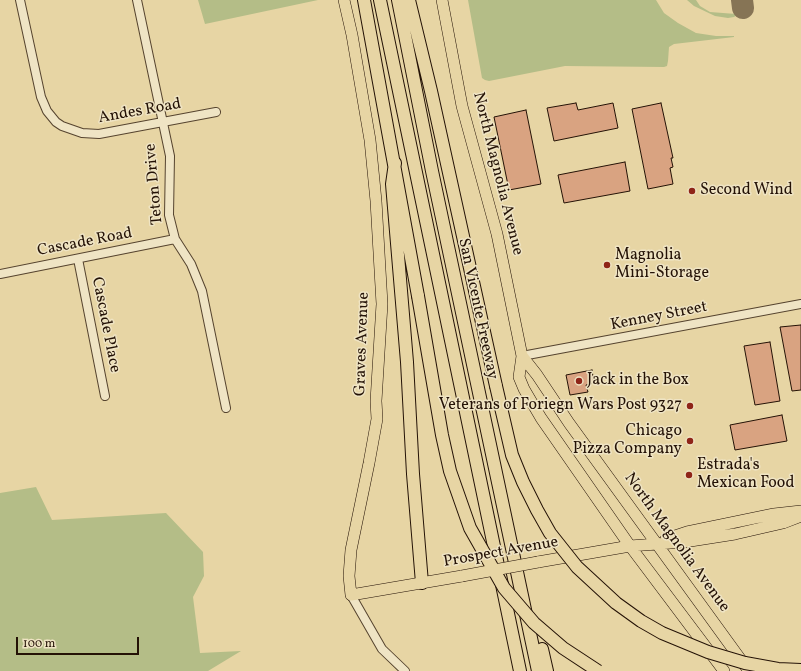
<!DOCTYPE html>
<html>
<head>
<meta charset="utf-8">
<style>
	body { margin:0 }
	#map { position:relative; width:801px; height:671px; overflow:hidden; background:#e7d5a4; font-family:Vollkorn,serif }
	canvas { display:block }
	.scale { position:absolute; left:16px; top:637px; width:123px; height:18px; box-sizing:border-box; border:2px solid #241206; border-top:0; padding-left:5px; font-size:12px; line-height:14px; white-space:nowrap; color:#241206; -webkit-text-stroke:3px #efe4c4; paint-order:stroke }
</style>
</head>
<body>
<div id="map">
<canvas width="801" height="671"></canvas>
<div class="scale">100 m</div>
</div>
<script>
const ctx = document.querySelector('canvas').getContext('2d');
ctx.lineJoin = 'round';
function fillPath(path, color) {
  ctx.fillStyle = color;
  ctx.fill(path, 'evenodd');
}
function toPath(rows) {
  const path = new Path2D();
  for (const r of rows) {
    path.moveTo(r[0], r[1]);
    for (let i = 2; i < r.length; i += 2) path.lineTo(r[i], r[i + 1]);
  }
  return path;
}
function stroke(path, color, width, dash) {
  ctx.strokeStyle = color;
  ctx.lineWidth = width;
  ctx.lineCap = dash ? 'butt' : 'round';
  ctx.setLineDash(dash || []);
  ctx.stroke(path);
}
function drawText(font, color, halo, rows, align = 'center') {
  ctx.font = font + ' Vollkorn,serif';
  ctx.lineWidth = 3;
  ctx.setLineDash([]);
  ctx.textBaseline = 'middle';
  ctx.strokeStyle = halo;
  ctx.fillStyle = color;
  for (const [text, x, y, turn = 0] of rows) {
    ctx.save();
    ctx.translate(x, y);
    ctx.rotate((+turn || 0) * Math.PI / 180);
    ctx.textAlign = isNaN(turn) ? turn : align;
    if (halo) ctx.strokeText(text, 0, 0);
    ctx.fillText(text, 0, 0);
    ctx.restore();
  }
}
fillPath(toPath([
	[198,0,318,0,205,24],
	[468,0,656,0,664,13,678,23,696,33,716,36,734,36,734,37,674,44,669,47,668,61,667,66,664,67,565,66,489,81,485,80,482,78],
	[687,0,696,0,700,6,710,12,736,14,737,15,734,17,728,18,715,16,694,6],
	[36,487,52,520,166,513,203,552,204,576,193,597,200,653,241,651,208,671,0,671,0,493]
]), '#b4bd87');
stroke(toPath([
	[742,0,743,8]
]), '#867455', 22);
const building = toPath([
	[576,103,578,110,613,103,618,128,554,141,547,108,576,103],
	[661,103,673,158,671,158,673,167,670,168,673,184,648,189,632,109,661,103],
	[526,110,541,184,509,190,494,117,526,110],
	[625,162,630,191,564,203,558,175,625,162],
	[801,325,801,390,792,391,780,327,801,325],
	[770,342,780,401,755,405,744,346,770,342],
	[592,370,594,383,586,385,588,392,570,395,566,375,592,370],
	[782,415,787,441,735,450,730,425,782,415]
]);
fillPath(building, '#d9a381');
stroke(building, '#241206', 1);
const minor = toPath([
	[20,0,41,97,47,111,56,122,62,126,82,133,99,134,216,112],
	[137,0,170,156,169,215,175,239,191,264,202,291,226,408],
	[78,259,105,396],
	[0,274,175,239],
	[522,356,801,304],
	[351,595,382,649,405,671]
]);
const major = toPath([
	[344,0,352,35,370,140,376,201,382,304,376,401,377,419,369,463,351,550,349,576,351,595,462,576],
	[442,0,462,106,497,234,522,356,519,377,524,389,541,418,630,546,724,671],
	[522,356,537,375,569,423,749,671],
	[666,539,687,532,774,514,801,511],
	[538,562,630,546,684,542,735,534,783,523,801,516]
]);
const highway = toPath([
	[364,0,418,296],
	[380,0,520,671],
	[398,0,432,171,538,671],
	[409,0,431,91,496,386],
	[395,163,392,184,407,362,413,474,422,583],
	[542,649,547,671]
]);
stroke(minor, '#55432e', 10);
stroke(major, '#241206', 12);
stroke(highway, '#241206', 14);
stroke(minor, '#efe4c4', 8);
stroke(major, '#e7d5a4', 11);
stroke(highway, '#e7d5a4', 12);
const majorBridge = toPath([
	[462,576,538,562]
]);
const highwayBridge = toPath([
	[418,296,442,435,450,471,470,528,504,588,534,623,563,648,598,671],
	[496,386,512,455,523,482,537,510,550,533,577,567,616,603,641,621,662,633,708,652,745,663,778,669,801,670]
]);
stroke(majorBridge, '#241206', 12, []);
stroke(highwayBridge, '#241206', 14, []);
stroke(majorBridge, '#e7d5a4', 11);
stroke(highwayBridge, '#e7d5a4', 12);
for (const [x, y, r, color] of [
	[692,191,4,"#8f2418"],
	[607,265,4,"#8f2418"],
	[579,381,4,"#8f2418"],
	[690,406,4,"#8f2418"],
	[690,441,4,"#8f2418"],
	[689,475,4,"#8f2418"]
]) {
  const dot = new Path2D();
  dot.arc(x, y, r, 0, 2 * Math.PI);
  ctx.fillStyle = color;
  ctx.fill(dot);
  stroke(dot, '#efe4c4', 1.5);
}
drawText('16px', '#241206', '#efe4c4', [
	["Andes Road",140,112,-10],
	["North Magnolia Avenue",497,174,76],
	["Teton Drive",155,184,-95],
	["Cascade Road",85,243,-11],
	["San Vicente Freeway",477,309,78],
	["Kenney Street",659,317,-11],
	["Cascade Place",105,325,79],
	["Graves Avenue",363,344,-88],
	["North Magnolia Avenue",676,543,54],
	["Prospect Avenue",501,553,-10]
]);
drawText('16px', '#241206', '#efe4c4', [
	["Second Wind",700,191],
	["Magnolia",615,256],
	["Mini-Storage",615,274],
	["Jack in the Box",587,381],
	["Veterans of Foriegn Wars Post 9327",682,406,"right"],
	["Chicago",682,432,"right"],
	["Pizza Company",682,450,"right"],
	["Estrada's",697,466],
	["Mexican Food",697,484]
], 'left');
</script>
</body>
</html>
